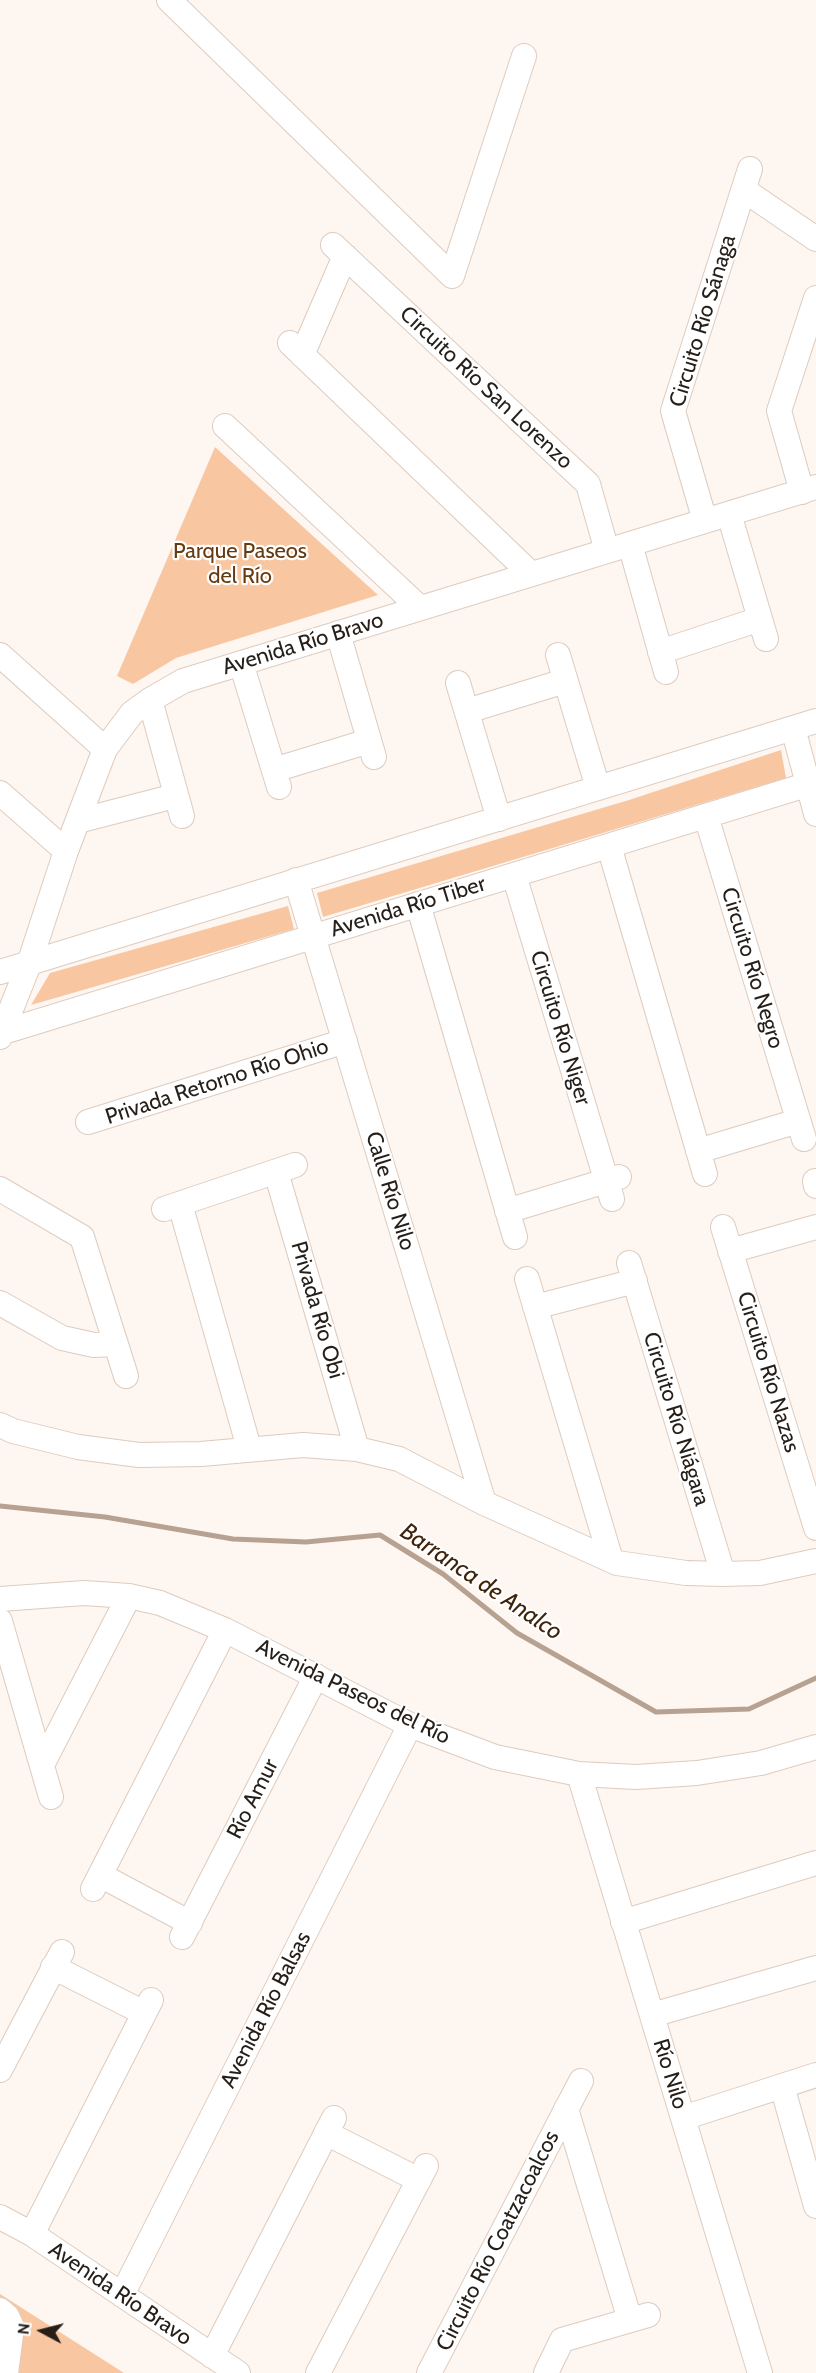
<!DOCTYPE html>
<html>
<head>
<meta charset="utf-8">
<style>
	body { margin:0 }
	#map { position:relative; width:816px; height:2373px; overflow:hidden; background:#fef6f1; font-family:Cabin,sans-serif }
	canvas { display:block }
	.north { position:absolute; left:12px; top:2301px; width:60px; height:60px; -webkit-text-stroke:4px #fff; paint-order:stroke; rotate:277deg; font-size:16px; font-weight:700; line-height:24px; text-align:center; color:#251e19 }
	.north::after { content:''; display:block; margin:auto; width:21px; height:27px; background:#251e19; clip-path:polygon(50% 0,100% 100%,50% 72%,0 100%) }
</style>
</head>
<body>
<div id="map">
<canvas width="816" height="2373"></canvas>
<div class="north">N</div>
</div>
<script>
const ctx = document.querySelector('canvas').getContext('2d');
ctx.lineJoin = 'round';
function fillPath(path, color) {
  ctx.fillStyle = color;
  ctx.fill(path, 'evenodd');
}
function toPath(rows) {
  const path = new Path2D();
  for (const r of rows) {
    path.moveTo(r[0], r[1]);
    for (let i = 2; i < r.length; i += 2) path.lineTo(r[i], r[i + 1]);
  }
  return path;
}
function stroke(path, color, width, dash) {
  ctx.strokeStyle = color;
  ctx.lineWidth = width;
  ctx.lineCap = dash ? 'butt' : 'round';
  ctx.setLineDash(dash || []);
  ctx.stroke(path);
}
function drawText(font, color, halo, rows, align = 'center') {
  ctx.font = font + ' Cabin,sans-serif';
  ctx.lineWidth = 4.5;
  ctx.setLineDash([]);
  ctx.textBaseline = 'middle';
  ctx.strokeStyle = halo;
  ctx.fillStyle = color;
  for (const [text, x, y, turn = 0] of rows) {
    ctx.save();
    ctx.translate(x, y);
    ctx.rotate((+turn || 0) * Math.PI / 180);
    ctx.textAlign = isNaN(turn) ? turn : align;
    if (halo) ctx.strokeText(text, 0, 0);
    ctx.fillText(text, 0, 0);
    ctx.restore();
  }
}
fillPath(toPath([
	[215,447,378,595,176,658,133,684,117,676],
	[781,750,786,778,323,917,317,893,629,800],
	[288,906,294,929,31,1005,50,973],
	[0,2294,124,2373,0,2373]
]), '#f8c7a2');
stroke(toPath([
	[0,1506,105,1517,233,1539,306,1542,380,1535,443,1574,517,1633,656,1712,749,1709,816,1678]
]), '#b7a191', 5);
const minor = toPath([
	[169,0,452,276,524,56],
	[744,190,816,239],
	[333,245,588,484,607,551],
	[290,343,531,574],
	[302,355,345,256],
	[225,426,420,608],
	[802,492,779,411,816,298],
	[729,514,766,639],
	[705,521,673,411,750,169],
	[630,544,666,672],
	[338,633,374,757],
	[660,652,760,619],
	[0,655,105,749],
	[558,655,598,788],
	[241,663,279,787],
	[458,683,499,819],
	[150,700,182,816],
	[467,711,565,681],
	[793,728,816,814],
	[274,770,369,741],
	[0,793,66,851],
	[706,816,804,1139],
	[78,821,175,796],
	[609,846,705,1174],
	[514,875,612,1199],
	[296,880,484,1503],
	[418,904,515,1237],
	[0,972,816,721],
	[0,1033,816,782],
	[0,1037,29,964,66,851,105,749,132,713,150,700,183,681,816,487],
	[88,1122,345,1041],
	[698,1151,798,1121],
	[276,1172,357,1449],
	[815,1181,816,1186],
	[0,1189,82,1237,126,1376],
	[180,1204,249,1448],
	[164,1209,295,1165],
	[507,1211,619,1177],
	[723,1227,816,1528],
	[730,1251,816,1227],
	[629,1263,723,1574],
	[527,1279,611,1560],
	[0,1303,62,1338,94,1345,116,1344],
	[535,1307,635,1281],
	[0,1425,13,1431,78,1447,139,1455,201,1454,303,1445,357,1449,399,1459,484,1503,617,1563,686,1573,723,1574,760,1573,816,1561],
	[0,1599,84,1593,129,1596,160,1603,225,1630,410,1725,495,1757,579,1774,636,1777,697,1773,761,1763,816,1747],
	[0,1621,51,1797],
	[43,1763,129,1596],
	[579,1774,760,2373],
	[100,1875,190,1923],
	[93,1889,225,1630],
	[623,1922,816,1863],
	[182,1937,316,1676],
	[53,1967,144,2013],
	[652,2015,816,1968],
	[0,2070,62,1952],
	[782,2086,816,2206],
	[566,2109,630,2320],
	[683,2118,816,2075],
	[326,2133,419,2180],
	[0,2217,32,2234,238,2373],
	[32,2234,151,2000],
	[122,2295,410,1725],
	[0,2310,7,2316,12,2327,6,2373],
	[212,2356,334,2118],
	[318,2373,426,2166],
	[429,2373,581,2081],
	[546,2373,562,2340,648,2315]
]);
stroke(minor, '#ddcbbe', 26);
stroke(minor, '#fff', 24);
drawText('22px', '#251e19', '#fff', [
	["Circuito Río Sánaga",703,321,-73],
	["Circuito Río San Lorenzo",486,388,43],
	["Avenida Río Bravo",303,644,-17],
	["Avenida Río Tiber",408,907,-17],
	["Circuito Río Negro",752,968,73],
	["Circuito Río Niger",560,1028,73],
	["Privada Retorno Río Ohio",217,1082,-18],
	["Calle Río Nilo",390,1191,73],
	["Privada Río Obi",317,1310,74],
	["Circuito Río Nazas",768,1372,73],
	["Circuito Río Niágara",676,1419,73],
	["Avenida Paseos del Río",353,1692,26],
	["Río Amur",253,1799,-63],
	["Avenida Río Balsas",266,2010,-63],
	["Río Nilo",670,2074,73],
	["Circuito Río Coatzacoalcos",498,2241,-63],
	["Avenida Río Bravo",120,2294,34]
]);
drawText('22px', '#673b11', '#fff', [
	["Parque Paseos",240,552],
	["del Río",240,577]
]);
drawText('italic 24px', '#3f230b', '#fff', [
	["Barranca de Analco",481,1582,34]
]);
</script>
</body>
</html>
